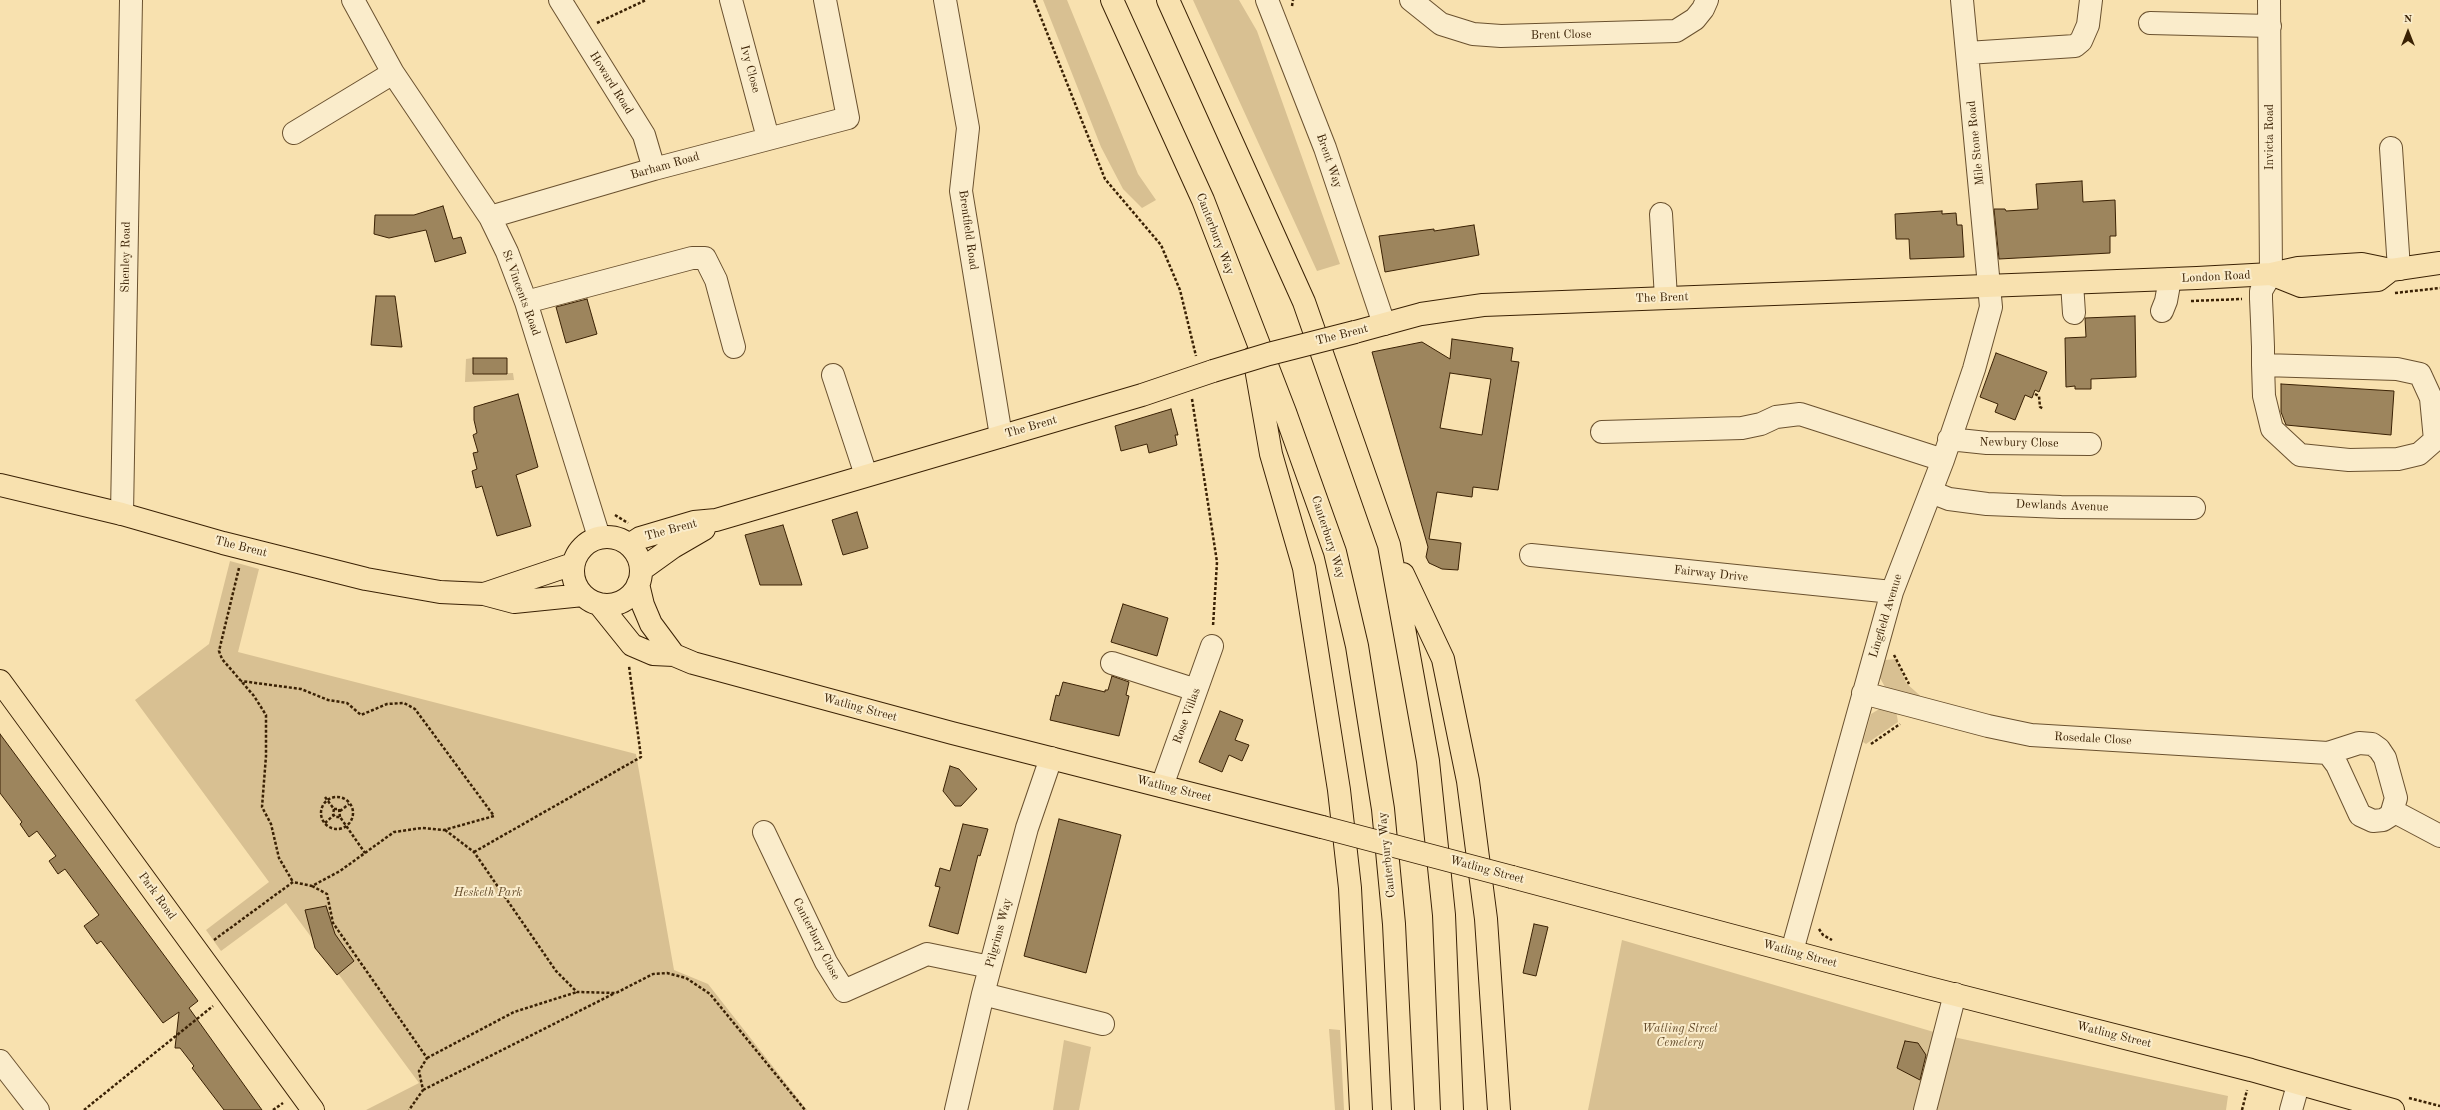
<!DOCTYPE html>
<html>
<head>
<meta charset="utf-8">
<style>
	body { margin:0 }
	#map { position:relative; width:2440px; height:1110px; overflow:hidden; background:#f8e1af; font-family:"Old Standard TT",serif }
	canvas { display:block }
	.north { position:absolute; left:2388px; top:12px; width:40px; height:40px; -webkit-text-stroke:3px #faeccb; paint-order:stroke; rotate:0deg; font-size:11px; font-weight:700; line-height:16px; text-align:center; color:#3a2104 }
	.north::after { content:''; display:block; margin:auto; width:14px; height:18px; background:#3a2104; clip-path:polygon(50% 0,100% 100%,50% 72%,0 100%) }
</style>
</head>
<body>
<div id="map">
<canvas width="2440" height="1110"></canvas>
<div class="north">N</div>
</div>
<script>
const ctx = document.querySelector('canvas').getContext('2d');
ctx.lineJoin = 'round';
function fillPath(path, color) {
  ctx.fillStyle = color;
  ctx.fill(path, 'evenodd');
}
function toPath(rows) {
  const path = new Path2D();
  for (const r of rows) {
    if (r.length === 3) {
      path.moveTo(r[0] + r[2], r[1]);
      path.arc(r[0], r[1], r[2], 0, 2 * Math.PI);
      continue;
    }
    path.moveTo(r[0], r[1]);
    for (let i = 2; i < r.length; i += 2) path.lineTo(r[i], r[i + 1]);
  }
  return path;
}
function stroke(path, color, width, dash) {
  ctx.strokeStyle = color;
  ctx.lineWidth = width;
  ctx.lineCap = dash ? 'butt' : 'round';
  ctx.setLineDash(dash || []);
  ctx.stroke(path);
}
function drawText(font, color, halo, rows, align = 'center') {
  ctx.font = font + ' "Old Standard TT",serif';
  ctx.lineWidth = 4;
  ctx.setLineDash([]);
  ctx.textBaseline = 'middle';
  ctx.strokeStyle = halo;
  ctx.fillStyle = color;
  for (const [text, x, y, turn = 0] of rows) {
    ctx.save();
    ctx.translate(x, y);
    ctx.rotate((+turn || 0) * Math.PI / 180);
    ctx.textAlign = isNaN(turn) ? turn : align;
    if (halo) ctx.strokeText(text, 0, 0);
    ctx.fillText(text, 0, 0);
    ctx.restore();
  }
}
fillPath(toPath([
	[1043,0,1067,0,1138,174,1156,200,1142,208,1123,189,1101,147],
	[1193,0,1239,0,1257,31,1340,264,1317,271],
	[473,358,473,374,513,373,514,380,465,382,466,359],
	[230,561,259,569,238,652,636,754,674,970,708,984,807,1110,366,1110,419,1083,286,903,221,951,206,930,269,882,135,700,209,644],
	[1896,659,1906,683,1925,700,1889,691,1885,687,1880,678,1885,660],
	[1881,708,1896,710,1898,722,1866,744,1863,742,1871,714],
	[1622,940,1944,1035,2228,1096,2226,1110,1588,1110],
	[1329,1029,1340,1030,1344,1110,1335,1110],
	[1064,1040,1091,1047,1079,1110,1053,1110]
]), '#d8c092');
const building = toPath([
	[2082,181,2083,202,2115,200,2116,236,2110,236,2110,253,1999,259,1994,209,2005,209,2006,211,2038,209,2036,184,2082,181],
	[443,206,453,239,461,237,466,253,435,262,426,230,389,238,374,234,375,215,414,215,443,206],
	[1942,211,1942,214,1956,213,1957,225,1962,225,1964,257,1910,259,1909,239,1896,239,1895,214,1942,211],
	[1474,225,1479,255,1385,272,1379,236,1434,229,1434,231,1474,225],
	[376,296,395,296,402,347,371,345,376,296],
	[587,299,597,334,566,343,556,307,587,299],
	[2135,316,2136,377,2091,379,2091,389,2075,389,2075,386,2066,387,2065,338,2086,337,2085,318,2135,316],
	[1452,339,1513,348,1511,361,1519,362,1498,490,1473,487,1472,497,1437,492,1429,539,1461,543,1458,570,1442,569,1429,563,1426,557,1428,547,1372,352,1422,342,1450,359,1452,339],
	[1450,373,1491,379,1482,435,1440,428,1450,373],
	[1996,353,2047,372,2039,392,2035,390,2032,398,2025,395,2015,420,1995,412,1998,404,1980,397,1996,353],
	[473,358,507,358,507,374,473,374,473,358],
	[2281,384,2394,391,2391,435,2286,425,2281,412,2281,384],
	[518,394,538,467,516,475,531,526,497,536,482,486,476,488,472,471,477,469,473,453,478,452,473,435,477,433,474,420,474,407,518,394],
	[1171,409,1178,435,1175,435,1177,445,1149,453,1147,444,1121,451,1115,426,1171,409],
	[857,512,868,548,843,555,832,520,857,512],
	[783,525,802,585,760,585,745,535,783,525],
	[1123,604,1168,618,1157,656,1111,642,1123,604],
	[1112,676,1129,682,1126,695,1129,696,1119,736,1050,720,1056,695,1059,696,1063,682,1105,692,1105,690,1108,690,1112,676],
	[1220,711,1243,720,1235,740,1249,745,1242,761,1229,755,1222,772,1199,762,1220,711],
	[0,734,198,1001,189,1008,262,1110,224,1110,192,1068,194,1066,180,1048,175,1048,179,1012,163,1023,101,941,97,944,84,926,99,915,65,869,58,874,49,861,56,856,37,831,29,837,20,824,22,822,0,793,0,734],
	[950,766,959,769,977,789,961,806,955,806,943,791,950,766],
	[1059,819,1121,835,1086,973,1024,956,1059,819],
	[963,824,988,829,980,856,978,855,958,934,929,926,940,887,935,886,940,868,950,871,963,824],
	[326,906,335,934,354,961,337,975,315,948,305,910,326,906],
	[1534,924,1548,927,1536,976,1523,973,1534,924],
	[1905,1041,1918,1043,1926,1055,1920,1080,1897,1068,1905,1041]
]);
fillPath(building, '#9d855d');
stroke(building, '#3a2104', 1);
const minor = toPath([
	[353,0,393,73,490,217,507,252,526,302,599,537],
	[560,0,644,135,654,169],
	[731,0,768,138],
	[945,0,968,128,961,191,1001,436],
	[1267,0,1325,148,1384,324],
	[1411,0,1441,24,1473,34,1501,36,1676,31,1695,19,1703,9,1707,0],
	[2150,23,2270,26],
	[1967,53,2075,46,2081,41,2088,25,2091,0],
	[294,133,393,73],
	[2391,148,2399,269],
	[1661,214,1666,298],
	[490,217,654,169,848,118,825,0],
	[2072,283,2074,313],
	[526,302,692,258,705,258,716,280,734,347],
	[2162,311,2166,301,2170,279],
	[2263,365,2397,369,2420,374,2431,398,2435,440,2419,454,2398,459,2349,460,2300,455,2272,429,2264,396,2263,365,2263,347,2262,321,2261,299,2261,291,2271,274,2269,0],
	[833,375,866,475],
	[1602,432,1742,428,1761,424,1776,417,1800,414,1943,460],
	[1949,439,1987,443,2090,444],
	[1931,492,1949,499,1987,504,2061,507,2194,508],
	[122,514,131,0],
	[1531,555,1892,592],
	[1112,663,1196,690],
	[1863,693,1988,726,2031,735,2328,753,2337,765,2360,815,2373,821,2383,820,2391,815,2396,798,2385,758,2379,749,2372,744,2359,743,2328,753],
	[1162,786,1212,646],
	[2393,811,2440,836],
	[764,832,826,962,844,991,927,954,990,967],
	[1792,951,1892,592,1943,460,1974,369,1991,307,1962,0],
	[983,994,1103,1024],
	[0,1061,38,1110],
	[956,1110,983,994,1027,828,1051,758],
	[1925,1110,1955,994],
	[2291,1110,2298,1085]
]);
const major = toPath([
	[2271,274,2301,286,2378,280,2391,270],
	[1355,332,1421,314,1483,305,2197,278,2271,274,2298,268,2362,264,2391,270,2440,263],
	[0,485,122,514,223,543,366,579,440,592,484,594,514,602,583,595],
	[607,571,34],
	[629,545,640,538,694,522,716,520,1142,395,1213,371],
	[641,570,673,547,704,529],
	[638,584,643,605,651,624,674,655],
	[484,594,573,564],
	[599,604,632,645,653,654,674,655,693,663,952,733,1322,827],
	[0,681,313,1110],
	[1512,877,1925,987,2251,1070,2393,1110]
]);
const highway = toPath([
	[1112,0,1203,200,1285,412,1335,552,1357,646,1383,809,1394,924,1403,1110],
	[1168,0,1304,302,1389,545,1428,761,1444,915,1452,1110],
	[1254,357,1271,454,1304,568,1339,790,1350,888,1361,1110],
	[1403,574,1443,659,1468,781,1486,919,1499,1110]
]);
stroke(minor, '#6a512f', 24);
stroke(major, '#3a2104', 24);
stroke(highway, '#3a2104', 24);
stroke(toPath([
	[1034,0,1105,179,1161,245,1180,290,1196,356],
	[1292,6,1293,0],
	[597,23,646,0],
	[2395,293,2440,288],
	[2191,301,2242,299],
	[2035,394,2039,396,2040,407,2044,409],
	[1192,399,1217,562,1213,626],
	[615,515,628,523],
	[239,568,219,651,222,659,254,696,266,715,266,756,262,807,271,824,279,858,293,882],
	[1894,655,1909,684],
	[1871,744,1900,724],
	[337,813,16],
	[325,797,334,809,333,814,335,817,340,817,365,853],
	[334,809,339,809,340,817],
	[340,811,349,804],
	[325,823,334,815],
	[445,830,474,852,556,971,577,992,616,993,653,974,667,973,686,978,710,994,805,1110],
	[474,852,641,757,629,666],
	[312,886,327,894,333,923,427,1058,419,1071,423,1090,409,1110],
	[1819,929,1823,935,1832,940],
	[214,940,293,882,312,886,340,871,394,832,422,828,444,830,494,816,415,709,404,703,387,704,361,715,347,703,328,700,301,689,241,681],
	[427,1058,514,1012,577,992],
	[423,1090,615,993],
	[2409,1098,2440,1106],
	[84,1110,213,1006],
	[273,1110,283,1103],
	[2242,1110,2247,1090]
]), '#3a2104', 2.5, [3, 2]);
stroke(minor, '#faeccb', 22);
stroke(major, '#f8e1af', 22);
stroke(highway, '#f8e1af', 22);
const majorBridge = toPath([
	[1213,371,1269,354,1355,332],
	[1322,827,1512,877]
]);
stroke(majorBridge, '#3a2104', 24, []);
stroke(majorBridge, '#f8e1af', 22);
drawText('12px', '#3a2104', '#faeccb', [
	["Brent Close",1561,35,-1],
	["Ivy Close",750,69,75],
	["Howard Road",611,83,58],
	["Invicta Road",2270,137,-90],
	["Mile Stone Road",1976,143,-96],
	["Brent Way",1329,161,71],
	["Barham Road",665,166,-16],
	["Brentfield Road",968,230,82],
	["Canterbury Way",1215,234,69],
	["Shenley Road",126,257,-89],
	["London Road",2216,277,-3],
	["St Vincents Road",521,293,70],
	["The Brent",1662,298,-2],
	["The Brent",1342,335,-14],
	["The Brent",1031,427,-16],
	["Newbury Close",2019,443,1],
	["Dewlands Avenue",2062,506,2],
	["The Brent",671,530,-15],
	["Canterbury Way",1328,537,72],
	["The Brent",241,547,14],
	["Fairway Drive",1711,574,6],
	["Lingfield Avenue",1886,616,-73],
	["Watling Street",860,708,15],
	["Rose Villas",1187,716,-70],
	["Rosedale Close",2093,739,3],
	["Watling Street",1174,789,14],
	["Canterbury Way",1387,855,-96],
	["Watling Street",1487,870,15],
	["Park Road",157,896,54],
	["Pilgrims Way",999,933,-75],
	["Canterbury Close",816,939,63],
	["Watling Street",1800,954,15],
	["Watling Street",2114,1035,14]
]);
drawText('italic 12px', '#624928', '#faeccb', [
	["Hesketh Park",488,893],
	["Watling Street",1680,1029],
	["Cemetery",1680,1043]
]);
</script>
</body>
</html>
